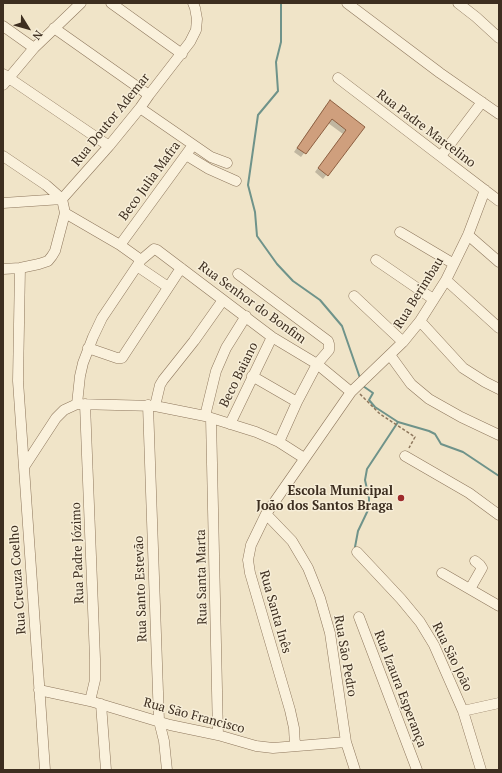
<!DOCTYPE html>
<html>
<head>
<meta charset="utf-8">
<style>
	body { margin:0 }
	#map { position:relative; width:502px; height:773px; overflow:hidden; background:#f0e4c8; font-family:"PT Serif",serif }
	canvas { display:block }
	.frame { position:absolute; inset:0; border:4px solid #3d2e20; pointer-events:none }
	.north { position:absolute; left:8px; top:8px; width:40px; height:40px; -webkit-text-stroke:3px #f7eed8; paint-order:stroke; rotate:127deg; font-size:11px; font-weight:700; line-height:16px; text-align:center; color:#3d2e20 }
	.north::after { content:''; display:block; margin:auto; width:14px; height:18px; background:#3d2e20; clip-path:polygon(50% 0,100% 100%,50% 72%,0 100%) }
</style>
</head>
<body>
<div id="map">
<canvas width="502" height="773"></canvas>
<div class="frame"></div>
<div class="north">N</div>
</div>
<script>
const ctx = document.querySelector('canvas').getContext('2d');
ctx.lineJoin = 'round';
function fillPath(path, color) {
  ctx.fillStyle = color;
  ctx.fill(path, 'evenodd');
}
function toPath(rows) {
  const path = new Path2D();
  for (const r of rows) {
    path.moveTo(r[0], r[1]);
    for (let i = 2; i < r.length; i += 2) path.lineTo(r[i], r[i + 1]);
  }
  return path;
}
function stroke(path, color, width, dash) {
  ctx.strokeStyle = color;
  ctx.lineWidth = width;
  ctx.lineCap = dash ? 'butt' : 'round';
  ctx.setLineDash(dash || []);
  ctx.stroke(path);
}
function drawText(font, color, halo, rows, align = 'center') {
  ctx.font = font + ' "PT Serif",serif';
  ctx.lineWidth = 3;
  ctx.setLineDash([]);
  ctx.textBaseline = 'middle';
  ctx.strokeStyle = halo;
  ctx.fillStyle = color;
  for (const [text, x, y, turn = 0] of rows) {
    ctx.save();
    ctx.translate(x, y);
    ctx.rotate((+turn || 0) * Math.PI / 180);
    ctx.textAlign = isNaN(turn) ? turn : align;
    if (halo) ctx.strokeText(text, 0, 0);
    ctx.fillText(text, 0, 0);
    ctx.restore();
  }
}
fillPath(toPath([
	[326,105,363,128,323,179,315,172,343,134,328,123,301,157,294,152]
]), '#0003');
stroke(toPath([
	[281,3,281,42,276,62,278,91,258,115,248,185,255,212,257,236,277,264,293,281,320,300,342,326,360,378],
	[363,386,373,393,369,400,375,407,398,422,429,431,435,434,441,444,463,452,499,476],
	[355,547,358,531,369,508,369,498,365,480,367,469,398,422]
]), '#6f938a', 2);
const building = toPath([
	[330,100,365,127,328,176,318,168,346,130,332,119,306,154,297,148,330,100]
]);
fillPath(building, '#cf9f7d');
stroke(building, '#8d5f41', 1);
const minor = toPath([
	[111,3,182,54],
	[347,3,440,73,499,114],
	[458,3,476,17,499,38],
	[3,26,34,48],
	[54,28,149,95],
	[3,74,109,146],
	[338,78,499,201],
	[3,85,34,48,81,3],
	[140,108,211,157,227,163],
	[186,155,209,169,236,181],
	[3,156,46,185,62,199],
	[441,156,482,102],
	[3,203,62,199,109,146,140,108,149,95,190,42,196,30,197,19,195,8,193,3],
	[65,213,120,245,141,260],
	[400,232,454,264],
	[468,235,499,262],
	[120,245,193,145],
	[376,260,433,299],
	[137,266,168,287],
	[20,268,18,381,45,770],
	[3,269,20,268,39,264,48,261,52,256,55,251,65,213,62,199],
	[238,274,328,341,329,344,329,350,317,364,297,402,279,442],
	[446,280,499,328],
	[354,296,403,342],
	[420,321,463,368,485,382,499,389],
	[88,348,117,358,122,358,181,268],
	[390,355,411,384,429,399,461,417,499,435],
	[252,376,297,402],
	[77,404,80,376,83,363,93,337,102,318,141,260,154,249,157,250,272,337,317,364,351,392],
	[85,404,95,659,95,680,90,701],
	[148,405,159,721,164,741,167,770],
	[155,406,160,385,163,380,194,341,223,300],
	[205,416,216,371,226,348,246,316],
	[211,418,218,735],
	[230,424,272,337],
	[405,456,469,493,499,515],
	[24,467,56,418,64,410,77,404,155,406,205,416,256,432,279,442,304,458],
	[266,514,292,541,308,568,320,598,330,633,346,742,355,770],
	[357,552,401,599,420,622,434,645,463,711,481,770],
	[442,573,499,606],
	[470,589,482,568,480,565,475,561],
	[359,617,417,770],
	[39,690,90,701,170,725,218,735,256,746,273,748,346,742],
	[101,704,106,770],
	[463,711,499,703],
	[295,746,294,728,290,710,250,573,248,560,251,545,266,514,351,392,403,342,420,321,446,280,468,235,485,190]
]);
stroke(minor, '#8d765c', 11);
stroke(toPath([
	[360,394,380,414,415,437,409,448]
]), '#8d765c', 1.5, [3, 2]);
stroke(minor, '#faf1dc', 10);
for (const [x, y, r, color] of [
	[401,498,4,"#9e2a2b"]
]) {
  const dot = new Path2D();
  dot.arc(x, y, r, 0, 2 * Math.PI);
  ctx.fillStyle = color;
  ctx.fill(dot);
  stroke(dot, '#f7eed8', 1.5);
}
drawText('13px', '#3d2e20', '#f7eed8', [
	["Rua Doutor Ademar",111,120,-51],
	["Rua Padre Marcelino",426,129,37],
	["Beco Julia Mafra",150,181,-54],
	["Rua Berimbau",419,293,-58],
	["Rua Senhor do Bonfim",252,303,36],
	["Beco Baiano",239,375,-64],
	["Rua Padre Józimo",78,553,-92],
	["Rua Santa Marta",202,577,-91],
	["Rua Creuza Coelho",18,580,-94],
	["Rua Santo Estevão",141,589,-92],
	["Rua Santa Inês",275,612,74],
	["Rua São Pedro",345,656,80],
	["Rua São João",452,657,64],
	["Rua Izaura Esperança",400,689,69],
	["Rua São Francisco",194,716,15]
]);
drawText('bold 13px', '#3d2e20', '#f7eed8', [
	["Escola Municipal",393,491],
	["João dos Santos Braga",393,506]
], 'right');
</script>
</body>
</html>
